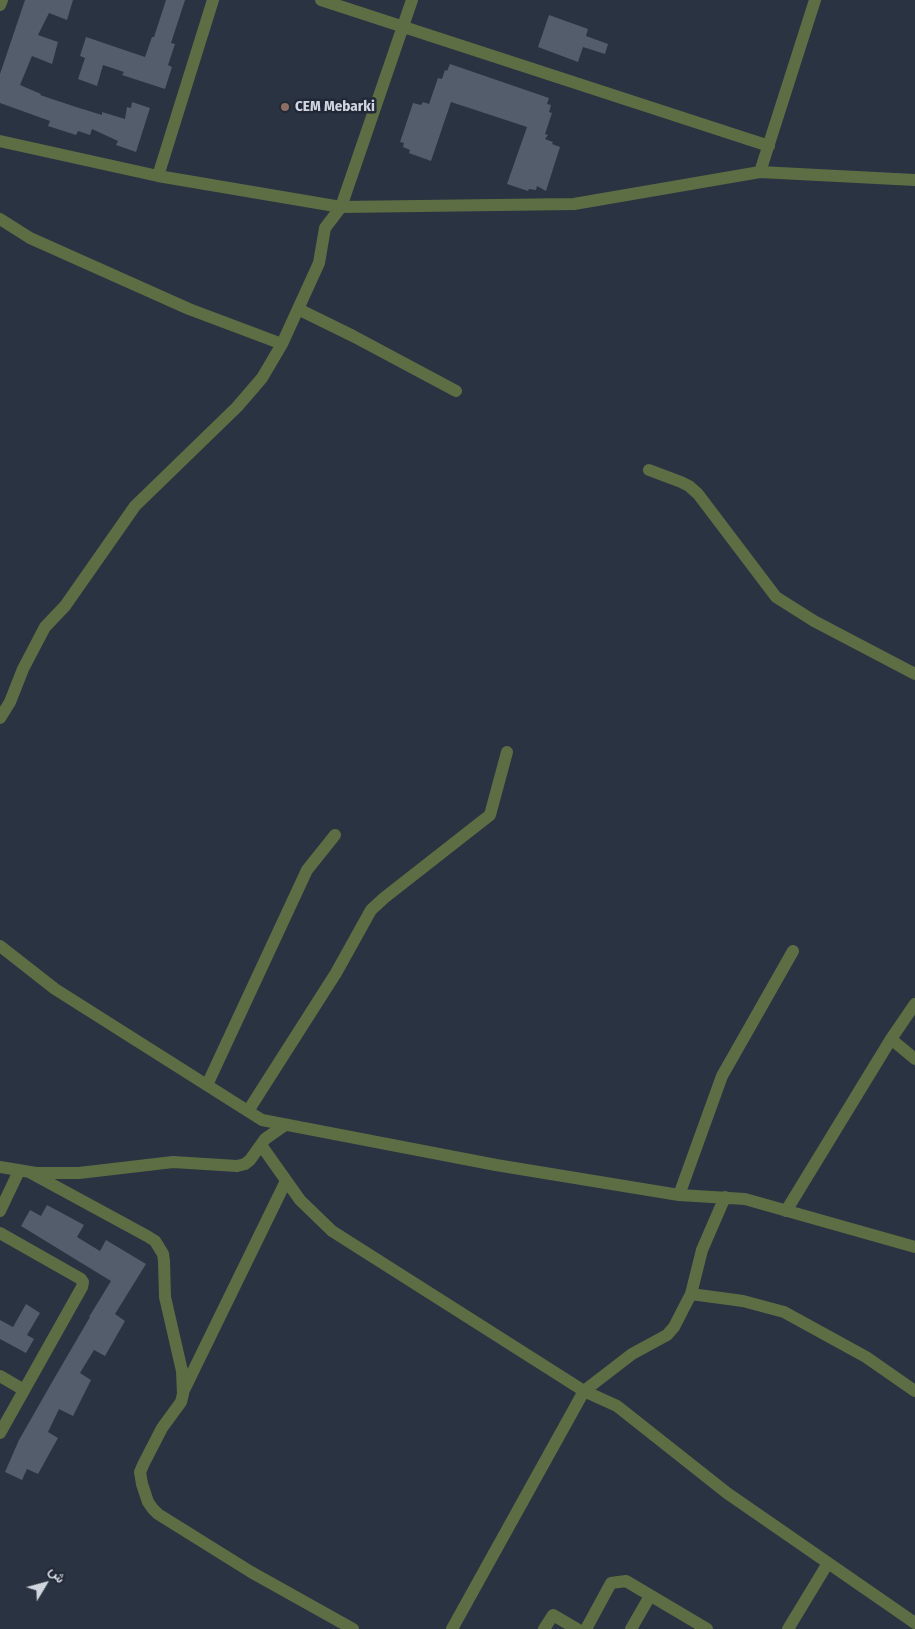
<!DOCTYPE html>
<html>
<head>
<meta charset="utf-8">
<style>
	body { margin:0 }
	#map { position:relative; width:915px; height:1629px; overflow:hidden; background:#2a3341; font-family:"Fira Sans Condensed",Vazirmatn,sans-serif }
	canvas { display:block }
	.north { position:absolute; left:20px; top:1559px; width:50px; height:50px; -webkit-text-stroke:4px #212937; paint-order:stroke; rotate:53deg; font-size:14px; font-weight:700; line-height:20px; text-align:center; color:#d0d6df }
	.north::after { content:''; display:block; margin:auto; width:18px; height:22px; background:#d0d6df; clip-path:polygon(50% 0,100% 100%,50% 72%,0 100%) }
</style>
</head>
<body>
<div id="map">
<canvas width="915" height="1629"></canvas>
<div class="north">ش</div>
</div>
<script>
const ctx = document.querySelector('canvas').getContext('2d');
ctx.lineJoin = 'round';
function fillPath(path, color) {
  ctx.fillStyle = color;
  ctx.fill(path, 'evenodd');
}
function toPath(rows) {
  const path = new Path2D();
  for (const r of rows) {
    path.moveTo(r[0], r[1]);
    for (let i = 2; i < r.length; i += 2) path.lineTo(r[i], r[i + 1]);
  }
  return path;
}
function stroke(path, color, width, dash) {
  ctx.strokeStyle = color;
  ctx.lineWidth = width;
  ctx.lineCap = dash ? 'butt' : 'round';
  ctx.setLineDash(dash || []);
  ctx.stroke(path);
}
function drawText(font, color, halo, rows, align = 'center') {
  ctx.font = font + ' "Fira Sans Condensed",sans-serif';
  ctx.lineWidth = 5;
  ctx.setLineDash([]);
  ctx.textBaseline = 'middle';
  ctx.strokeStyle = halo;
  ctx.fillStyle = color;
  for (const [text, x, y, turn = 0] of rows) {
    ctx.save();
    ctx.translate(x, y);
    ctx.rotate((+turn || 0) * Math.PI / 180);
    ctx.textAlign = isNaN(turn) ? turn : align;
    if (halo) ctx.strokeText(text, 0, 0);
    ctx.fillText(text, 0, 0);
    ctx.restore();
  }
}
fillPath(toPath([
	[25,0,73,0,67,20,49,13,38,35,58,42,52,64,32,56,20,85,41,94,40,95,76,107,102,115,102,112,125,119,127,107,131,108,132,102,150,108,136,152,116,145,118,141,92,129,90,135,78,131,76,135,48,126,50,121,0,103,0,74],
	[166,0,185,0,171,43,175,44,168,65,172,67,165,89,122,75,124,72,103,65,97,86,78,79,85,58,80,56,86,37,145,57,152,37,154,37],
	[549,15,588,29,586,36,608,44,605,54,583,47,578,62,538,47],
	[450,64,549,98,547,104,551,105,549,112,552,113,545,134,548,135,545,139,553,142,552,144,560,147,546,191,537,186,536,190,529,189,528,191,507,184,527,127,451,102,431,161,409,153,410,150,403,147,404,143,400,142,413,103,421,105,423,102,429,104,438,78,442,79,445,70,447,71],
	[47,1205,84,1225,77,1237,100,1251,106,1240,146,1264,115,1314,125,1321,105,1356,94,1350,80,1373,91,1380,73,1416,59,1409,48,1432,58,1438,38,1474,27,1469,22,1480,5,1472,19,1440,55,1377,90,1317,89,1317,111,1281,21,1226,30,1210,41,1216],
	[26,1304,40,1313,27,1335,34,1339,26,1353,0,1339,0,1320,13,1327]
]), '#535d6c');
stroke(toPath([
	[321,0,769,146],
	[0,5,2,0],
	[0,141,158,176,341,207,574,204,760,172,915,180],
	[760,172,815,0],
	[158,176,213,0],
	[0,219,30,238,189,309,282,344],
	[298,309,353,336,456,391],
	[649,470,681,482,689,486,698,494,776,597,814,621,915,674],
	[0,718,10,702,23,669,45,627,65,606,135,506,237,407,262,378,282,344,319,263,325,228,341,207,412,0],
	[0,946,55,989,262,1120,496,1165,679,1195,745,1199,915,1247],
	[891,1039,915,1059],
	[207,1085,307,870,335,835],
	[248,1111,336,973,371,910,384,898,490,815,507,752],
	[261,1145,300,1200,332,1231,584,1391,617,1406,727,1493,915,1623],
	[0,1167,36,1173,79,1173,173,1162,237,1166,245,1164,250,1160,265,1139,285,1125],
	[31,1173,147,1236,155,1241,163,1254,164,1261,165,1297,182,1371,183,1394,181,1402,162,1428,144,1463,140,1472,142,1484,148,1502,153,1509,158,1514,251,1572,353,1629],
	[679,1195,722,1076,793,951],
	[0,1211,19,1171],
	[786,1211,891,1039,915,1004],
	[0,1233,81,1279,83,1282,82,1287,0,1433],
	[691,1294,743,1301,784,1312,866,1357,915,1391],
	[0,1376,24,1390],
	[183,1392,286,1181],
	[452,1629,584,1391,632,1354,667,1335,674,1327,691,1294,702,1250,725,1197],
	[544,1629,553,1615,577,1629],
	[586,1629,611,1583,626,1581,707,1629],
	[631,1629,650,1596],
	[788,1629,828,1563]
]), '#5d6e44', 12);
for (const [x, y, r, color] of [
	[285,107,5,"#8d6e63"]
]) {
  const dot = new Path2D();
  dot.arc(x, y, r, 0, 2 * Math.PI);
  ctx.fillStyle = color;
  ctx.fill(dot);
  stroke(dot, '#212937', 2);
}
drawText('bold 15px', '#d0d6df', '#212937', [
	["CEM Mebarki",295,107]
], 'left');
</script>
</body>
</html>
